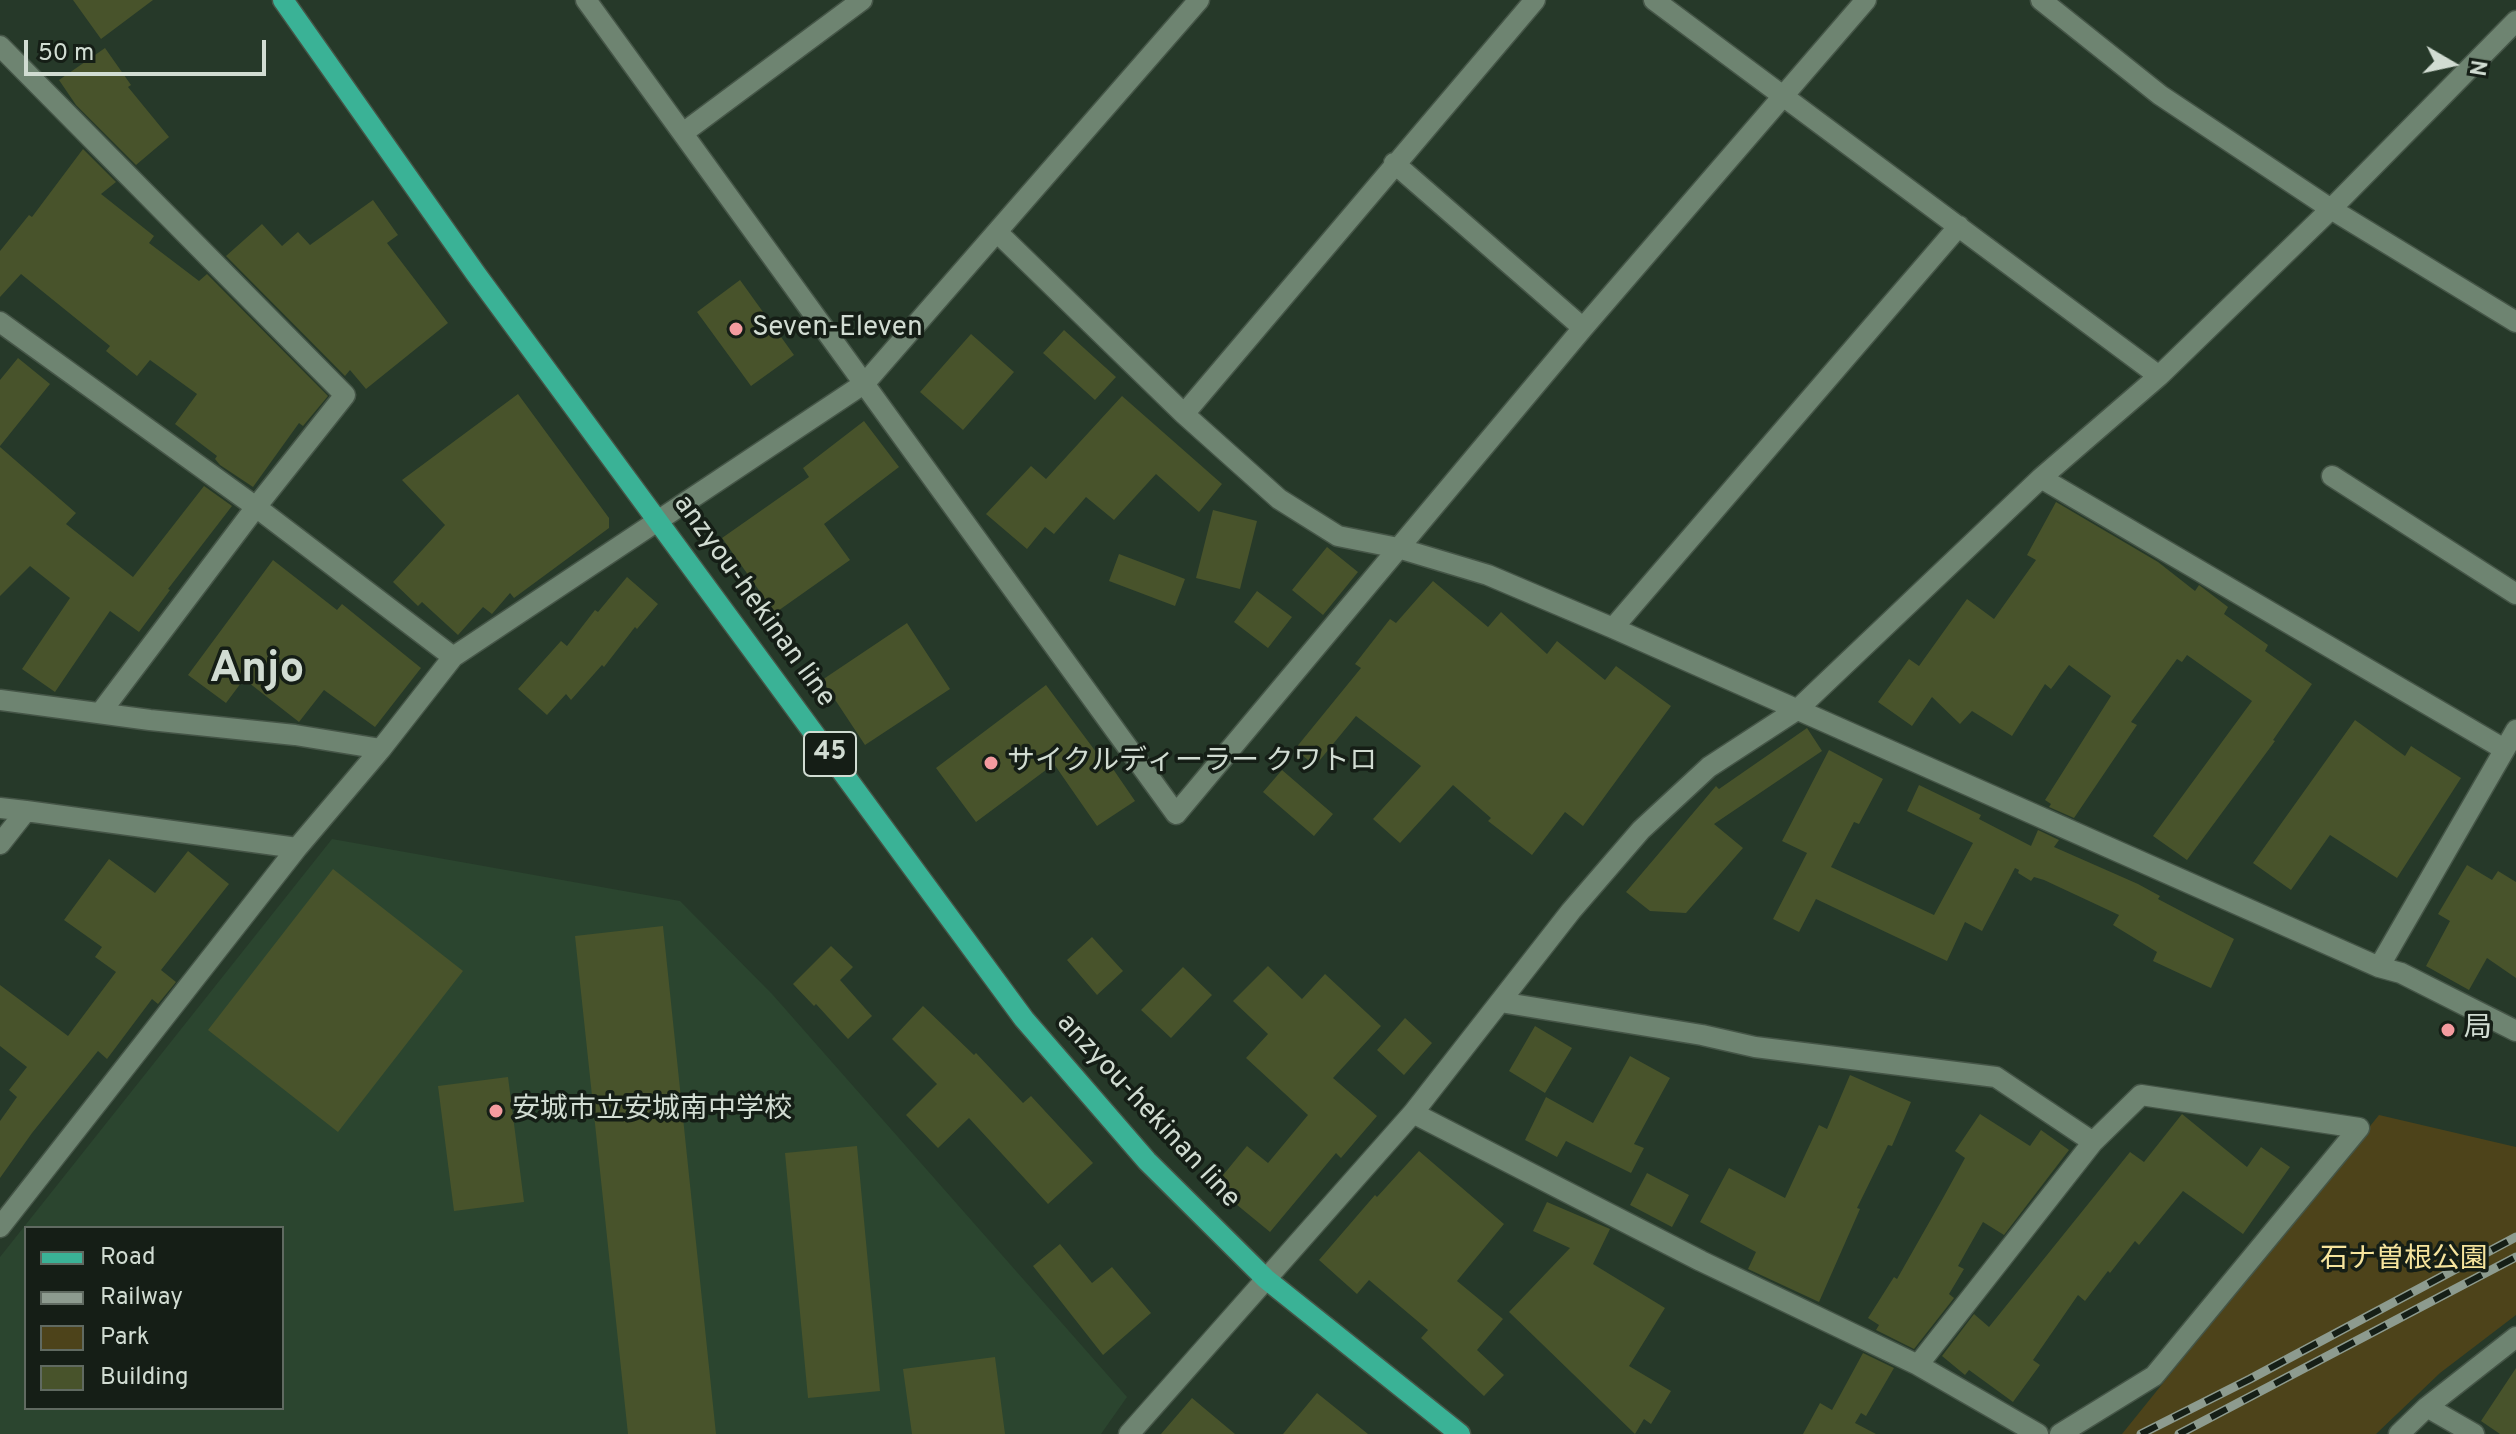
<!DOCTYPE html>
<html>
<head>
<meta charset="utf-8">
<style>
	body { margin:0 }
	#map { position:relative; width:2516px; height:1434px; overflow:hidden; background:#263929; font-family:Overpass,sans-serif }
	canvas { display:block }
	.legend { position:absolute; left:24px; top:1226px; width:260px; height:184px; box-sizing:border-box; background:#151e16; border:2px solid #606a61; margin:0; padding:10px 14px; list-style:none; font-size:24px; color:#d1dcd2 }
	.legend li { display:flex; align-items:center; gap:16px; height:40px }
	.legend b { width:40px; border:2px solid #606a61 }
	.north { position:absolute; left:2412px; top:24px; width:80px; height:80px; -webkit-text-stroke:6px #151e16; paint-order:stroke; rotate:99deg; font-size:22px; font-weight:700; line-height:32px; text-align:center; color:#d1dcd2 }
	.north::after { content:''; display:block; margin:auto; width:28px; height:36px; background:#d1dcd2; clip-path:polygon(50% 0,100% 100%,50% 72%,0 100%) }
	.scale { position:absolute; left:24px; top:40px; width:242px; height:36px; box-sizing:border-box; border:4px solid #d1dcd2; border-top:0; padding-left:10px; font-size:24px; line-height:28px; white-space:nowrap; color:#d1dcd2; -webkit-text-stroke:6px #151e16; paint-order:stroke }
</style>
</head>
<body>
<div id="map">
<canvas width="2516" height="1434"></canvas>
<ul class="legend">
<li><b style="height:10px;background:#3ab296"></b>Road</li>
<li><b style="height:10px;background:#8d9b8f"></b>Railway</li>
<li><b style="height:22px;background:#4d431a"></b>Park</li>
<li><b style="height:22px;background:#48532b"></b>Building</li>
</ul>
<div class="north">N</div>
<div class="scale">50 m</div>
</div>
<script>
const ctx = document.querySelector('canvas').getContext('2d');
ctx.lineJoin = 'round';
function fillPath(path, color) {
  ctx.fillStyle = color;
  ctx.fill(path, 'evenodd');
}
function toPath(rows) {
  const path = new Path2D();
  for (const r of rows) {
    path.moveTo(r[0], r[1]);
    for (let i = 2; i < r.length; i += 2) path.lineTo(r[i], r[i + 1]);
  }
  return path;
}
function stroke(path, color, width, dash) {
  ctx.strokeStyle = color;
  ctx.lineWidth = width;
  ctx.lineCap = dash ? 'butt' : 'round';
  ctx.setLineDash(dash || []);
  ctx.stroke(path);
}
function drawText(font, color, halo, rows, align = 'center') {
  ctx.font = font + ' Overpass,"Noto Sans JP",sans-serif';
  ctx.lineWidth = 7;
  ctx.setLineDash([]);
  ctx.textBaseline = 'middle';
  ctx.strokeStyle = halo;
  ctx.fillStyle = color;
  for (const [text, x, y, turn = 0] of rows) {
    ctx.save();
    ctx.translate(x, y);
    ctx.rotate((+turn || 0) * Math.PI / 180);
    ctx.textAlign = isNaN(turn) ? turn : align;
    if (halo) ctx.strokeText(text, 0, 0);
    ctx.fillText(text, 0, 0);
    ctx.restore();
  }
}
fillPath(toPath([
	[332,839,680,901,772,994,1127,1397,1101,1434,0,1434,0,1257],
	[26,1228,282,1228,282,1408,26,1408]
]), '#2b452f');
fillPath(toPath([
	[2379,1115,2516,1147,2516,1315,2440,1373,2376,1434,2122,1434]
]), '#4d431a');
fillPath(toPath([
	[73,0,153,0,101,39],
	[105,48,131,85,128,87,169,137,136,165,76,105,59,80],
	[83,149,116,182,101,194,154,236,149,243,199,281,207,274,328,396,303,426,299,423,253,487,220,465,215,459,217,456,175,424,197,394,150,360,137,376,106,351,110,346,21,274,0,297,0,251,29,215,32,217],
	[373,200,398,235,387,243,448,323,366,389,350,370,345,376,226,256,262,224,282,246,298,232,310,245],
	[740,280,794,355,751,386,697,312],
	[1064,330,1116,377,1095,400,1043,353],
	[971,334,1014,372,963,430,920,392],
	[18,358,50,384,0,446,0,380],
	[518,394,609,518,609,528,514,598,510,593,492,614,483,607,458,635,422,602,418,606,393,582,445,525,402,480],
	[1122,396,1222,484,1199,512,1156,474,1114,520,1086,497,1054,534,1045,527,1027,549,986,514,1031,466,1046,479],
	[864,421,899,467,824,524,850,560,775,613,722,538,809,477,803,468],
	[0,447,76,513,66,524,133,577,204,486,232,506,168,589,170,590,139,632,110,611,55,692,22,669,70,598,30,566,0,596],
	[2056,502,2158,562,2195,591,2199,585,2228,607,2224,614,2268,645,2265,651,2312,684,2273,740,2275,741,2187,860,2153,836,2252,701,2187,655,2182,662,2177,659,2131,722,2137,725,2074,818,2049,807,2051,804,2045,800,2111,696,2069,665,2051,689,2045,684,2012,736,1972,711,1960,724,1932,697,1912,726,1878,702,1909,659,1919,666,1967,599,1994,619,2036,560,2027,555],
	[1213,510,1257,521,1240,589,1196,578],
	[1327,547,1358,572,1323,615,1292,590],
	[1119,554,1185,579,1175,606,1109,581],
	[273,560,337,610,342,604,421,668,375,727,324,690,299,722,244,679,226,703,188,675],
	[627,577,658,604,637,629,635,627,604,667,602,665,571,700,566,694,547,715,518,689,561,641,567,646,595,610,598,612],
	[1433,581,1488,627,1501,612,1547,654,1557,641,1605,680,1616,666,1671,706,1583,826,1565,812,1532,855,1488,821,1491,818,1453,785,1400,843,1373,819,1421,766,1356,716,1315,766,1295,749,1361,668,1355,664,1390,619,1396,623],
	[1257,591,1292,617,1268,648,1234,622],
	[907,623,950,689,865,745,822,680],
	[1046,685,1108,768,1111,766,1135,801,1097,826,1054,764,976,822,936,768],
	[2355,720,2405,756,2411,746,2461,778,2397,878,2330,835,2291,890,2253,863],
	[1807,728,1822,751,1714,824,1743,848,1686,913,1650,911,1626,892,1716,786,1719,789],
	[1829,750,1883,779,1859,824,1854,822,1831,867,1934,915,1973,843,1907,811,1919,785,1981,815,1979,819,2031,846,2038,830,2059,840,2054,847,2138,884,2160,896,2158,899,2234,939,2211,988,2153,961,2157,952,2113,925,2119,915,2044,880,2034,877,2031,881,2018,873,2019,870,2015,868,1982,931,1965,922,1947,961,1816,899,1799,932,1773,919,1807,853,1782,841],
	[1282,770,1333,814,1314,836,1263,792],
	[188,851,229,884,161,970,176,982,158,1004,152,999,107,1059,98,1051,32,1133,0,1178,0,1121,17,1097,9,1090,27,1067,0,1046,0,985,68,1036,116,972,95,957,102,947,64,920,109,859,155,893],
	[2467,865,2492,880,2498,871,2516,882,2516,978,2487,958,2469,990,2426,966,2450,921,2438,914],
	[333,869,463,971,338,1132,208,1030],
	[663,926,716,1434,628,1434,575,936],
	[1092,937,1123,971,1097,995,1067,960],
	[831,946,853,967,840,980,872,1016,848,1039,816,1004,814,1006,793,984],
	[1268,966,1302,999,1325,974,1381,1026,1333,1078,1377,1116,1341,1158,1336,1153,1270,1232,1214,1186,1247,1146,1268,1163,1308,1115,1246,1058,1268,1034,1233,1001],
	[1183,967,1212,995,1171,1038,1141,1010],
	[923,1006,974,1055,976,1053,1023,1103,1031,1096,1093,1163,1048,1204,969,1118,938,1148,906,1115,937,1084,892,1039],
	[1405,1018,1432,1043,1404,1075,1377,1050],
	[1535,1026,1572,1048,1545,1093,1509,1071],
	[1630,1056,1670,1078,1634,1144,1644,1148,1631,1173,1566,1141,1557,1157,1525,1140,1546,1097,1593,1123],
	[1850,1075,1911,1102,1892,1146,1888,1145,1857,1208,1860,1209,1819,1302,1748,1269,1756,1252,1700,1222,1729,1168,1785,1198,1819,1125,1827,1129],
	[508,1077,524,1202,454,1211,438,1086],
	[1980,1114,2030,1146,2041,1130,2069,1150,2004,1235,1983,1222,1958,1266,1964,1269,1949,1294,1954,1298,1914,1349,1876,1330,1879,1325,1868,1318,1894,1277,1897,1279,1943,1198,1965,1158,1955,1151],
	[2182,1114,2247,1167,2261,1147,2290,1167,2243,1234,2183,1191,2139,1245,2135,1241,2110,1273,2108,1271,2085,1301,2078,1295,2033,1360,2040,1365,2013,1402,1969,1370,1965,1375,1942,1356,1974,1314,1989,1327,2130,1152,2144,1162],
	[857,1146,880,1391,808,1398,785,1153],
	[1419,1151,1504,1224,1457,1281,1503,1319,1477,1350,1504,1375,1484,1396,1421,1338,1428,1330,1369,1280,1357,1294,1319,1260,1375,1195,1377,1197],
	[1647,1173,1689,1195,1672,1227,1630,1205],
	[1547,1202,1610,1229,1593,1264,1665,1308,1629,1366,1671,1391,1651,1424,1644,1419,1635,1434,1509,1312,1570,1248,1533,1231],
	[1060,1244,1092,1283,1112,1267,1151,1313,1103,1355,1033,1266],
	[1863,1353,1894,1368,1866,1416,1861,1413,1855,1423,1876,1434,1803,1434,1820,1403,1832,1410],
	[995,1357,1005,1434,912,1434,903,1369],
	[2516,1368,2516,1434,2500,1434,2481,1421],
	[1317,1393,1368,1434,1283,1434],
	[1192,1398,1235,1434,1161,1434]
]), '#48532b');
const minor = toPath([
	[586,0,1176,814,1583,328,1866,0],
	[1654,0,2159,376],
	[2041,0,2160,95,2331,209,2516,322],
	[0,46,345,395,256,507,101,712],
	[683,133,862,0],
	[1394,163,1583,328],
	[997,232,1184,414,1279,499,1338,536,1398,548,1488,575,1613,628,2379,967,2401,973,2516,1031],
	[0,322,256,507,453,657,865,383,1199,0],
	[1184,414,1535,0],
	[2332,476,2516,594],
	[2041,478,2504,749],
	[1613,628,1959,226],
	[0,700,150,720,295,735,381,749],
	[0,808,26,811],
	[0,844,26,811,297,848],
	[2379,967,2516,730],
	[1500,1002,1702,1035,1755,1047,1996,1077,2093,1142,2141,1095,2359,1128,2154,1376,2060,1434],
	[1413,1113,1701,1261,1918,1365,2038,1434],
	[0,1227,297,848,381,749,453,657],
	[1918,1365,2093,1142],
	[2427,1407,2516,1337],
	[1129,1434,1413,1113,1571,911,1641,830,1709,767,1798,709,2041,478,2159,376,2331,209,2516,21],
	[2399,1434,2427,1407,2474,1434]
]);
const major = toPath([
	[283,0,476,274,1024,1019,1147,1161,1266,1279,1460,1434]
]);
stroke(minor, '#455547', 23);
stroke(major, '#455547', 23);
stroke(minor, '#6e8471', 20);
stroke(major, '#3ab296', 20);
const rail = toPath([
	[2141,1434,2250,1379,2516,1237],
	[2179,1434,2516,1257]
]);
stroke(rail, '#8d9b8f', 9);
stroke(rail, '#151e16', 6, [18]);
for (const [x, y, r, color] of [
	[736,329,8,"#f49b9f"],
	[991,763,8,"#f49b9f"],
	[2448,1030,8,"#f49b9f"],
	[496,1111,8,"#f49b9f"]
]) {
  const dot = new Path2D();
  dot.arc(x, y, r, 0, 2 * Math.PI);
  ctx.fillStyle = color;
  ctx.fill(dot);
  stroke(dot, '#151e16', 3);
}
for (const [x, y, w] of [
	[830,754,52]
]) {
  const box = new Path2D();
  box.roundRect(x - w / 2, y - 22, w, 44, 6);
  ctx.fillStyle = '#151e16';
  ctx.fill(box);
  stroke(box, '#d1dcd2', 2);
}
drawText('bold 26px', '#d1dcd2', null, [
	["45",830,754]
]);
drawText('28px', '#d1dcd2', '#151e16', [
	["Seven-Eleven",752,329],
	["サイクルディーラー クワトロ",1007,763],
	["局",2464,1030],
	["安城市立安城南中学校",512,1111]
], 'left');
drawText('28px', '#d1dcd2', '#151e16', [
	["anzyou-hekinan line",753,602,54],
	["anzyou-hekinan line",1147,1112,47]
]);
drawText('28px', '#f6e49d', '#151e16', [
	["石ナ曽根公園",2404,1261]
]);
drawText('bold 44px', '#d1dcd2', '#151e16', [
	["Anjo",257,672]
]);
</script>
</body>
</html>
